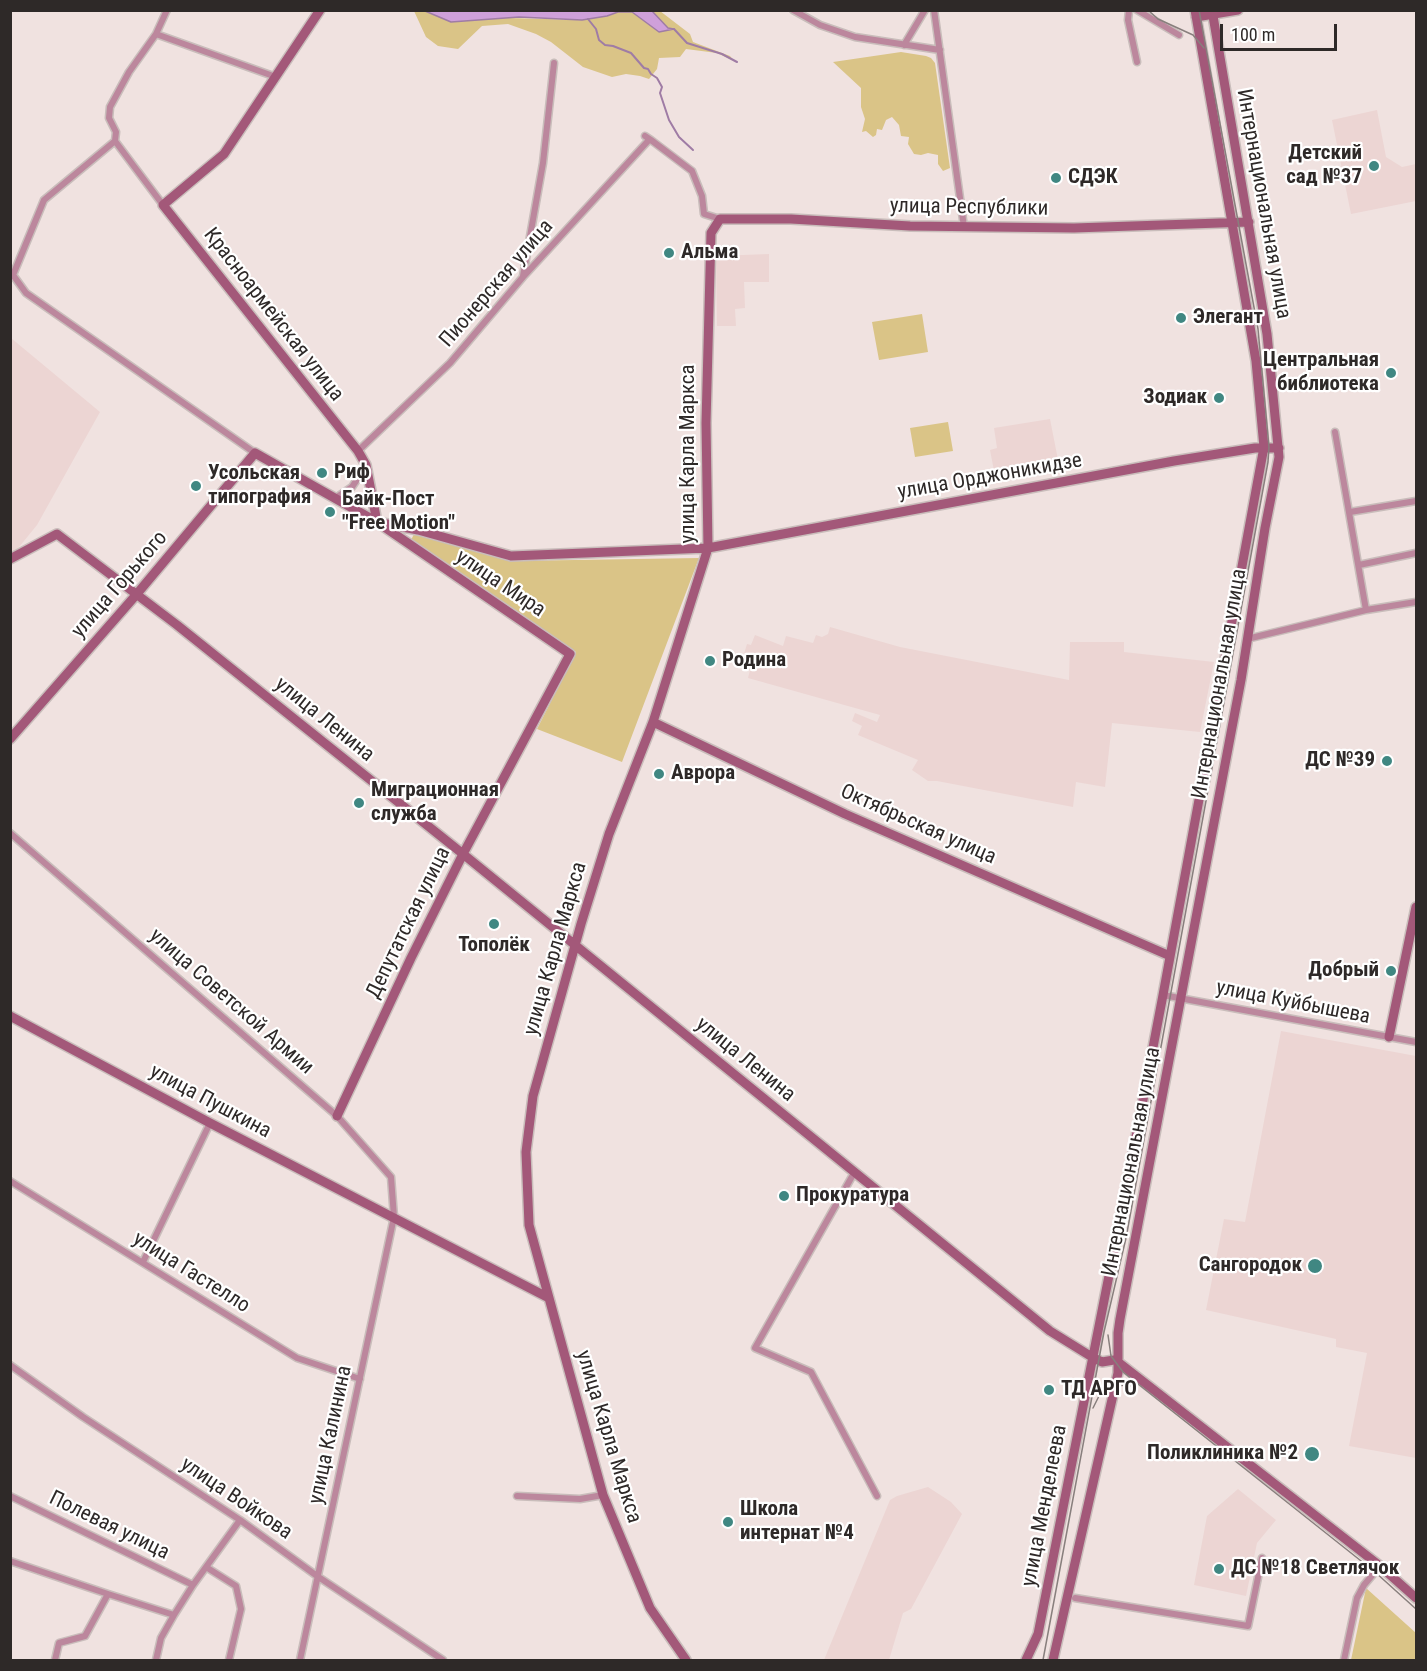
<!DOCTYPE html>
<html>
<head>
<meta charset="utf-8">
<style>
	body { margin:0 }
	#map { position:relative; width:1427px; height:1671px; overflow:hidden; background:#f0e2e0; font-family:"Roboto Condensed",sans-serif }
	canvas { display:block }
	.frame { position:absolute; inset:0; border:12px solid #2e2928; pointer-events:none }
	.scale { position:absolute; left:1220px; top:24px; width:117px; height:27px; box-sizing:border-box; border:3px solid #2e2928; border-top:0; padding-left:8px; font-size:18px; line-height:21px; white-space:nowrap; color:#2e2928; -webkit-text-stroke:4px #fff; paint-order:stroke }
</style>
</head>
<body>
<div id="map">
<canvas width="1427" height="1671"></canvas>
<div class="frame"></div>
<div class="scale">100 m</div>
</div>
<script>
const ctx = document.querySelector('canvas').getContext('2d');
ctx.lineJoin = 'round';
function fillPath(path, color) {
  ctx.fillStyle = color;
  ctx.fill(path, 'evenodd');
}
function toPath(rows) {
  const path = new Path2D();
  for (const r of rows) {
    path.moveTo(r[0], r[1]);
    for (let i = 2; i < r.length; i += 2) path.lineTo(r[i], r[i + 1]);
  }
  return path;
}
function stroke(path, color, width, dash) {
  ctx.strokeStyle = color;
  ctx.lineWidth = width;
  ctx.lineCap = dash ? 'butt' : 'round';
  ctx.setLineDash(dash || []);
  ctx.stroke(path);
}
function drawText(font, color, halo, rows, align = 'center') {
  ctx.font = font + ' "Roboto Condensed",sans-serif';
  ctx.lineWidth = 4.5;
  ctx.setLineDash([]);
  ctx.textBaseline = 'middle';
  ctx.strokeStyle = halo;
  ctx.fillStyle = color;
  for (const [text, x, y, turn = 0] of rows) {
    ctx.save();
    ctx.translate(x, y);
    ctx.rotate((+turn || 0) * Math.PI / 180);
    ctx.textAlign = isNaN(turn) ? turn : align;
    if (halo) ctx.strokeText(text, 0, 0);
    ctx.fillText(text, 0, 0);
    ctx.restore();
  }
}
fillPath(toPath([
	[1377,110,1386,157,1402,167,1416,164,1416,201,1351,214,1332,120],
	[769,254,769,282,744,282,745,308,735,309,736,326,717,326,716,256],
	[11,338,100,412,37,525,15,552,11,554],
	[1050,419,1059,465,995,476,990,450,997,448,994,428],
	[830,627,900,647,1069,680,1070,642,1124,642,1124,652,1214,662,1200,732,1112,723,1105,787,1076,782,1073,807,937,781,928,781,912,770,918,760,858,735,862,726,852,721,855,713,877,722,880,715,748,678,750,670,740,667,747,644,751,645,755,635,783,646,786,636,813,643,816,635,822,637,828,634],
	[1281,1031,1416,1056,1416,1458,1349,1446,1367,1353,1336,1347,1336,1339,1206,1310,1224,1219,1245,1222],
	[928,1487,951,1502,962,1514,911,1609,903,1613,889,1660,824,1660,890,1500,897,1496],
	[1238,1489,1276,1520,1257,1543,1246,1596,1194,1585,1207,1516]
]), '#ecd5d3');
fillPath(toPath([
	[414,11,425,11,436,16,582,20,608,11,660,11,690,34,693,42,730,56,734,61,717,53,686,49,680,57,659,58,657,69,649,79,640,76,626,74,612,77,583,67,551,42,536,34,508,24,482,26,458,49,438,46,426,37],
	[901,52,926,56,931,58,935,63,950,168,943,171,938,164,938,155,928,153,921,155,914,154,908,144,909,137,901,136,899,125,892,117,886,120,882,130,877,129,876,135,873,137,866,131,862,132,865,119,861,107,861,88,833,62],
	[922,314,928,352,879,360,872,322],
	[948,422,953,451,915,457,910,428],
	[415,532,512,561,699,558,622,762,537,729,576,652,410,542],
	[1366,1588,1416,1633,1416,1660,1351,1660]
]), '#dac487');
const water = toPath([
	[425,11,652,11,668,28,674,29,659,32,632,12,618,12,607,16,582,20,519,17,451,22,425,11]
]);
fillPath(water, '#cfa0da');
stroke(water, '#9f7ca5', 1.5);
stroke(toPath([
	[588,19,596,29,599,40,605,45,613,46,631,53,644,68,648,69,651,74,657,78,662,87,660,93,669,120,679,137,693,150],
	[674,29,687,43,722,54,737,62]
]), '#9f7ca5', 2);
const street = toPath([
	[793,10,820,25,855,37,940,50],
	[934,10,964,227],
	[1129,10,1128,20,1137,62],
	[1137,10,1179,35],
	[156,34,276,77],
	[904,45,925,10],
	[651,140,692,171,702,196,704,214,720,219],
	[115,141,163,205],
	[13,275,44,200,115,141,116,132,109,118,110,107,129,72,156,34,167,10],
	[13,275,26,293,255,453],
	[523,276,543,163,554,63],
	[1335,432,1366,610],
	[358,451,450,363,523,277,648,141,651,140,645,136],
	[334,499,352,487,366,466],
	[1350,512,1416,501],
	[1359,565,1416,553],
	[1247,639,1366,610,1416,602],
	[10,833,337,1116,391,1177,394,1217,300,1660],
	[1163,995,1416,1042],
	[854,1173,755,1348,811,1372,877,1496],
	[10,1181,297,1358,360,1379],
	[143,1262,210,1123],
	[10,1365,83,1417,240,1520,317,1576,443,1660],
	[10,1496,193,1585],
	[517,1496,580,1499,603,1495],
	[10,1561,108,1594],
	[206,1567,236,1586,241,1609,229,1660],
	[1075,1598,1248,1626,1262,1558],
	[55,1660,59,1643,85,1636,108,1594,174,1615],
	[156,1660,161,1638,174,1615,193,1585,240,1520],
	[1344,1660,1357,1598,1364,1585,1380,1566]
]);
const secondary = toPath([
	[320,10,224,154,163,205,358,451,366,465,377,522,418,530,511,556,708,548,1174,461,1255,448,1279,448],
	[1196,17,1238,10],
	[10,559,57,534,177,625,463,854,1050,1331,1092,1357,1102,1362,1114,1360,1118,1362,1380,1566,1416,1598],
	[653,722,845,814,1170,956],
	[10,739,136,595,255,453,377,522,570,654,463,854,411,958,337,1116],
	[10,1016,210,1123,547,1297],
	[1389,1037,1416,907],
	[686,1660,650,1608,603,1495,529,1225,526,1152,533,1096,581,924,609,834,653,722,708,548,706,423,711,233,720,219,791,219,910,226,1074,228,1249,222],
	[1026,1660,1038,1634,1122,1210,1163,995,1264,447,1256,361,1195,10],
	[1053,1660,1118,1373,1118,1333,1120,1319,1241,680,1265,528,1279,457,1267,334,1212,10]
]);
stroke(street, '#c9bdbb', 9);
stroke(secondary, '#c9bdbb', 12);
stroke(street, '#bc879d', 6);
stroke(secondary, '#a35879', 9);
stroke(toPath([
	[1148,10,1158,19,1193,35,1204,48],
	[1108,1335,1111,1356,1123,1372,1375,1572,1416,1609],
	[1093,1408,1099,1396,1113,1386,1129,1385,1137,1389],
	[1043,1660,1104,1332,1126,1238,1268,462,1269,447,1258,329,1199,10]
]), '#887f7d', 1.5);
for (const [x, y, r, color] of [
	[1374,166,6,"#408782"],
	[1056,178,6,"#408782"],
	[669,253,6,"#408782"],
	[1181,318,6,"#408782"],
	[1391,373,6,"#408782"],
	[1219,398,6,"#408782"],
	[322,473,6,"#408782"],
	[196,486,6,"#408782"],
	[330,512,6,"#408782"],
	[710,661,6,"#408782"],
	[1387,761,6,"#408782"],
	[659,774,6,"#408782"],
	[359,803,6,"#408782"],
	[494,924,6,"#408782"],
	[1391,971,6,"#408782"],
	[784,1196,6,"#408782"],
	[1315,1266,8,"#408782"],
	[1049,1390,6,"#408782"],
	[1312,1454,8,"#408782"],
	[728,1522,6,"#408782"],
	[1219,1569,6,"#408782"]
]) {
  const dot = new Path2D();
  dot.arc(x, y, r, 0, 2 * Math.PI);
  ctx.fillStyle = color;
  ctx.fill(dot);
  stroke(dot, '#fff', 2);
}
drawText('bold 21px', '#2e2928', '#fff', [
	["Детский",1362,154,"right"],
	["сад №37",1362,178,"right"],
	["СДЭК",1068,178],
	["Альма",681,253],
	["Элегант",1193,318],
	["Центральная",1379,361,"right"],
	["библиотека",1379,385,"right"],
	["Зодиак",1207,398,"right"],
	["Риф",334,473],
	["Усольская",208,474],
	["типография",208,498],
	["Байк-Пост",342,500],
	["\"Free Motion\"",342,524],
	["Родина",722,661],
	["ДС №39",1375,761,"right"],
	["Аврора",671,774],
	["Миграционная",371,791],
	["служба",371,815],
	["Тополёк",494,946,"center"],
	["Добрый",1379,971,"right"],
	["Прокуратура",796,1196],
	["Сангородок",1302,1266,"right"],
	["ТД АРГО",1061,1390],
	["Поликлиника №2",1298,1454,"right"],
	["Школа",740,1510],
	["интернат №4",740,1534],
	["ДС №18 Светлячок",1231,1569]
], 'left');
drawText('21px', '#2e2928', '#fff', [
	["Интернациональная улица",1263,204,80],
	["улица Республики",969,208,1],
	["Пионерская улица",497,284,-49],
	["Красноармейская улица",273,315,52],
	["улица Карла Маркса",689,454,-90],
	["улица Орджоникидзе",990,477,-10],
	["улица Мира",500,584,34],
	["улица Горького",120,585,-49],
	["Интернациональная улица",1220,684,-80],
	["улица Ленина",324,720,39],
	["Октябрьская улица",918,825,24],
	["Депутатская улица",409,923,-64],
	["улица Карла Маркса",556,949,-74],
	["улица Советской Армии",231,1002,41],
	["улица Куйбышева",1293,1003,11],
	["улица Ленина",745,1060,39],
	["улица Пушкина",210,1102,28],
	["Интернациональная улица",1132,1162,-79],
	["улица Гастелло",191,1273,32],
	["улица Калинина",331,1435,-78],
	["улица Карла Маркса",608,1437,73],
	["улица Войкова",236,1499,34],
	["улица Менделеева",1045,1506,-79],
	["Полевая улица",109,1526,26]
]);
</script>
</body>
</html>
